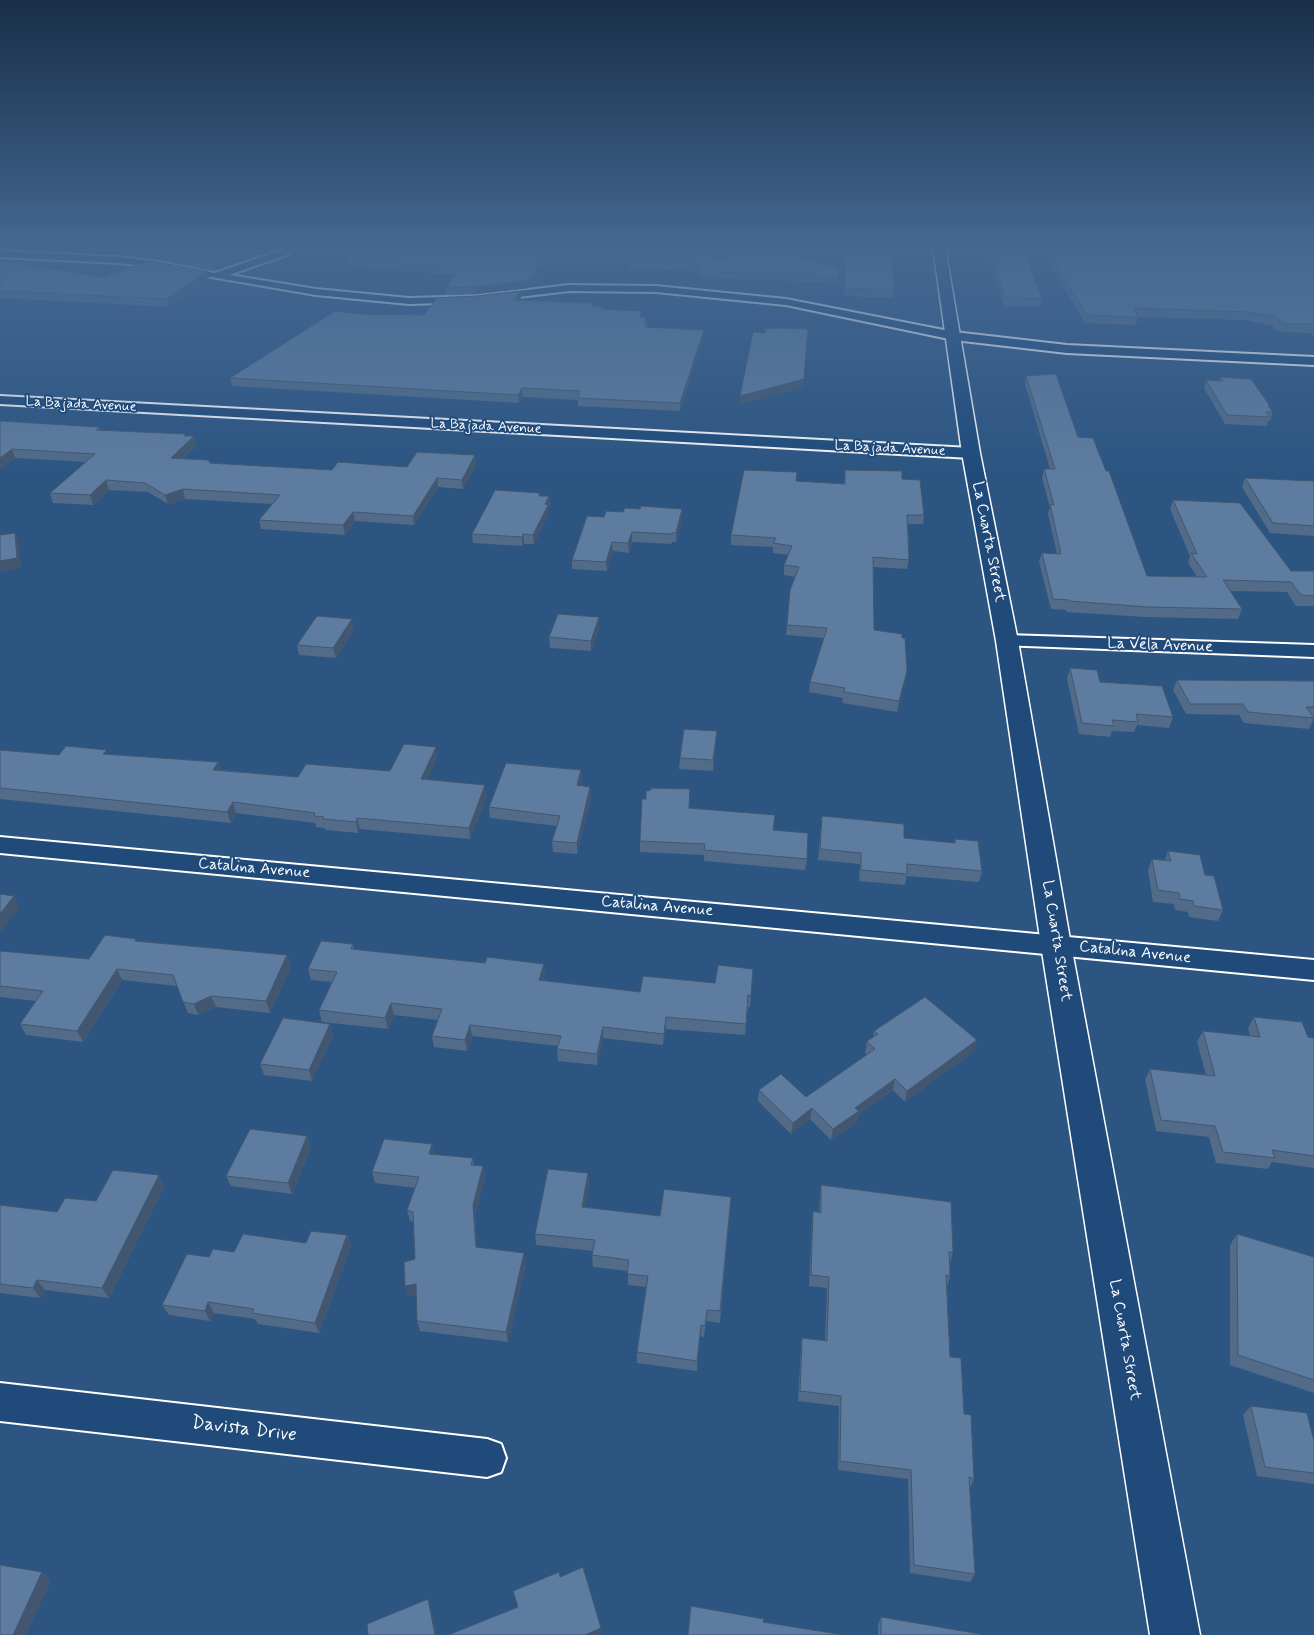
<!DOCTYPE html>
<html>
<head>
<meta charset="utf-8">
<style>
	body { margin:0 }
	canvas { display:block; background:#2c5582 }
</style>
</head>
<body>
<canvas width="1314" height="1635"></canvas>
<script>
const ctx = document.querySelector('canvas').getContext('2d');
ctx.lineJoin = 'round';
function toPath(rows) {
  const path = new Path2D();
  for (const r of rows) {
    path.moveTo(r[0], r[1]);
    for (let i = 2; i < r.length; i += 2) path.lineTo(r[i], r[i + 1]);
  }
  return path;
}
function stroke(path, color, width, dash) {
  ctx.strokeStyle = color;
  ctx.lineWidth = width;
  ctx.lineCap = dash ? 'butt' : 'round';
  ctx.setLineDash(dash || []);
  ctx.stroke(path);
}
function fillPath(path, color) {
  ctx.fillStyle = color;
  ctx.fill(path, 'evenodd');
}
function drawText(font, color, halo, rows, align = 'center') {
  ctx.font = font + ' Mynerve,sans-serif';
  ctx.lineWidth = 4;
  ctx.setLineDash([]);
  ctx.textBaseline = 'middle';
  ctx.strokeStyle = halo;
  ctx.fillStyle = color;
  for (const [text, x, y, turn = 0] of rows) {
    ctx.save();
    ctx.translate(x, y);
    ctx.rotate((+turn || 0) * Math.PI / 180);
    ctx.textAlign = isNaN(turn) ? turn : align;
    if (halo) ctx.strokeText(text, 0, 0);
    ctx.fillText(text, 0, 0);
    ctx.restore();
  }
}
const minor = toPath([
	[285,249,289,250,290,252,289,254,229,275,316,289,409,298,476,296,569,285,656,286,786,299,954,332,1067,345,1314,357,1314,365,1067,353,954,340,786,305,656,292,569,291,476,302,409,304,316,295,153,267,118,263,0,257,0,251,118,257,153,261,215,273,285,249],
	[0,396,971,448,976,450,979,453,976,456,971,458,0,404,0,396],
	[1007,635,1314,645,1314,657,1000,645,997,641,1000,637,1007,635],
	[0,837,1314,960,1314,980,0,853,0,837],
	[0,1383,487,1439,501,1444,506,1458,501,1472,487,1477,0,1421,0,1383]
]);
const tertiary = toPath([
	[933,247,945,247,980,453,1018,641,1071,945,1200,1635,1150,1635,1041,945,996,641,962,453,933,247]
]);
stroke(minor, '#fff', 4);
stroke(tertiary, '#fff', 3);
fillPath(minor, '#1f4a7a');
fillPath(tertiary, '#1f4a7a');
fillPath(toPath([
	[190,247,253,247,223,268,215,271,168,262,166,255],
	[358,247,724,247,717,259,839,270,838,283,700,278,699,271,629,269,629,264,548,260,529,288,476,294,445,295,445,288,454,275,350,266,349,259],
	[847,247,894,290,893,298,844,296],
	[986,247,1034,247,1024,252,1042,299,1041,307,1004,306],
	[1040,247,1314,247,1314,337,1311,333,1283,332,1277,331,1273,326,1245,320,1138,317,1136,325,1085,323],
	[0,261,103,277,207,271,209,278,169,307,0,298],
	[521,299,520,300,602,307,602,309,646,318,647,327,703,338,680,411,578,406,578,400,522,397,519,403,232,386,230,378,362,314,424,315],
	[1026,376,1078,437,1147,576,1197,577,1188,563,1190,556,1170,509,1173,500,1291,571,1314,571,1314,606,1296,606,1287,592,1230,591,1242,609,1238,619,1145,617,1066,612,1066,610,1051,609,1039,562,1042,553,1057,554,1048,514,1050,508,1042,478,1044,469,1050,469,1025,384],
	[1220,377,1270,406,1269,407,1273,412,1270,421,1268,421,1267,426,1225,424,1204,388,1206,380,1219,381],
	[0,421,99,427,100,430,186,434,186,436,194,436,196,445,183,459,210,461,211,463,332,470,407,467,475,455,476,464,463,489,438,487,414,525,355,521,345,535,261,529,259,520,272,504,185,499,168,504,148,492,109,490,93,505,53,503,50,493,86,462,15,458,0,469],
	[845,470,902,479,924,515,923,524,908,524,909,560,907,569,873,567,874,630,905,681,897,712,842,703,843,698,809,692,810,682,824,638,786,635,790,590,795,577,784,575,784,565,789,555,773,553,773,547,731,545,731,535,796,481,844,484],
	[1245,478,1314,481,1314,536,1270,533,1242,487],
	[540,493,540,496,549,496,550,506,548,509,548,514,534,544,524,544,522,546,473,543,472,534],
	[604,517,682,518,676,542,672,542,672,544,632,542,629,553,613,551,607,571,572,569,572,560],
	[599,628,591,651,550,648,549,637],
	[354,629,336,658,299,655,297,645],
	[1070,668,1100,682,1173,717,1169,728,1137,725,1134,732,1112,731,1110,737,1079,734,1067,679],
	[1177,680,1314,681,1314,718,1309,729,1244,723,1239,715,1186,714,1173,690],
	[716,742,713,771,679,769,680,758],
	[0,750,59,755,108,754,218,762,221,770,298,777,390,771,437,758,427,779,487,796,470,839,360,829,358,833,325,830,325,828,316,827,315,823,236,813,231,823,0,799],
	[581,770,582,781,580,786,590,787,591,798,577,854,553,852,552,841,557,826,490,818,489,807],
	[646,799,689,808,773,830,807,859,805,870,704,861,704,855,640,852,640,841],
	[822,816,904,838,954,843,955,839,982,871,979,882,907,876,905,885,859,881,860,864,818,860],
	[1168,851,1205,875,1223,910,1218,921,1189,917,1188,912,1175,910,1174,904,1153,902,1148,870,1152,859,1165,860],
	[137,941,287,955,291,966,270,1013,216,1007,198,1015,188,1013,177,986,122,980,83,1042,26,1035,20,1024,36,1001,0,997,0,951,89,959],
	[353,944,354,949,545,975,543,981,640,992,715,983,753,969,750,1007,748,1007,745,1035,666,1029,663,1045,603,1038,597,1065,558,1061,557,1049,558,1046,472,1036,467,1051,434,1047,432,1036,438,1020,394,1015,388,1029,322,1022,319,1010,332,982,311,980,308,969],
	[1254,1017,1308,1037,1314,1038,1314,1168,1272,1162,1268,1169,1216,1163,1209,1137,1156,1131,1145,1080,1150,1069,1206,1075,1197,1042,1203,1031,1250,1036,1248,1028],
	[330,1024,333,1035,312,1081,264,1075,260,1064],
	[874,1031,977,1040,974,1051,905,1102,893,1090,858,1115,857,1122,831,1140,810,1119,791,1134,758,1101,759,1090,806,1097,867,1055,865,1053,867,1041,873,1037],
	[307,1136,311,1147,292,1194,231,1186,226,1176],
	[435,1155,473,1158,474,1165,483,1166,485,1177,475,1215,477,1247,526,1263,508,1342,420,1331,417,1321,416,1295,408,1296,405,1286,415,1259,413,1222,410,1221,407,1210,415,1188,375,1183,372,1172],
	[588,1173,589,1185,585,1207,660,1216,731,1197,720,1323,706,1321,704,1337,700,1336,697,1371,637,1363,637,1352,646,1287,628,1285,628,1271,593,1267,592,1255,593,1251,536,1245,535,1234],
	[159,1175,164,1186,109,1298,45,1290,40,1298,0,1293,0,1205,57,1212,96,1201],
	[821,1185,953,1252,950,1263,950,1276,947,1286,950,1357,964,1414,974,1479,970,1488,969,1488,975,1574,970,1582,910,1573,908,1479,838,1470,839,1406,798,1401,801,1348,802,1338,825,1341,827,1288,809,1286,812,1222,813,1211,819,1212,820,1196],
	[1237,1234,1314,1257,1314,1393,1230,1365,1230,1245],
	[347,1235,351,1246,319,1333,258,1324,255,1319,214,1313,210,1321,169,1315,162,1305,209,1257,234,1252,306,1243],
	[1251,1406,1314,1441,1314,1484,1257,1476,1243,1415],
	[881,1617,980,1635,878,1635,878,1625]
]), '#516b89');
fillPath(toPath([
	[242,247,253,247,223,268,215,271,213,264],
	[720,247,724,247,713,267,713,260],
	[1021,247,1034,247,1020,254],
	[548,253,548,260,529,288,476,294,475,287],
	[207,271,209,278,169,307,167,299],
	[521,291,521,299,515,307,514,300],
	[704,330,703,338,680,411,680,403],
	[804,379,803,387,740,405,740,396],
	[522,388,522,397,519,403,518,395],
	[186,434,188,442,194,436,196,445,174,467,171,458,184,436],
	[12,449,15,458,0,469,0,458],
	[475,455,476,464,463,489,462,480],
	[437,478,438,487,414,525,413,516],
	[106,480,109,490,93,505,90,495],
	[183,489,185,499,168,504,165,495],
	[549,496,550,506,548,509,548,514,534,544,533,535],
	[682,509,682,518,676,542,676,533],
	[353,512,355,521,345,535,343,525],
	[632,532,632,542,629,553,628,543],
	[15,533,19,542,21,568,0,572,0,561],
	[523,534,524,544,522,546,522,537],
	[612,542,613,551,607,571,606,562],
	[599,617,599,628,591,651,591,641],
	[352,619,354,629,336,658,333,648],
	[907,671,905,681,897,712,899,701],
	[717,731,716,742,713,771,713,760],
	[436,747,437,758,423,790,421,779],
	[218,762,222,772,213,770],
	[581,770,582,781,577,796,577,785],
	[485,785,487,796,470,839,469,828],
	[590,787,591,798,577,854,577,843],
	[233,802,236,813,231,823,227,812],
	[357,818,360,829,358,833,356,822],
	[14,896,20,907,0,933,0,914],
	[287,955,291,966,270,1013,266,1001],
	[544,964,545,975,540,992,539,980],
	[117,969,122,980,83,1042,77,1031],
	[211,996,216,1007,198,1015,194,1004],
	[391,1003,394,1015,388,1029,385,1018],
	[666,1017,666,1029,663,1045,664,1034],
	[330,1024,333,1035,312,1081,309,1070],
	[470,1025,472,1036,467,1051,465,1040],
	[603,1027,603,1038,597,1065,597,1054],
	[977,1040,974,1051,905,1102,907,1091],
	[895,1079,893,1090,858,1115,857,1122,831,1140,833,1129,855,1108],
	[812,1108,810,1119,791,1134,793,1123],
	[307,1136,311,1147,292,1194,288,1183],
	[432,1144,435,1155,429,1154],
	[483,1166,485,1177,475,1215,478,1258,476,1247,473,1205],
	[588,1173,589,1185,583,1218,582,1207],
	[159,1175,164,1186,109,1298,102,1288],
	[347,1235,351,1246,319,1333,315,1323],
	[524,1253,526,1263,508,1342,506,1332],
	[37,1280,45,1290,40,1298,33,1288],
	[416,1284,419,1294,408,1296,405,1286],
	[208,1302,214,1313,210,1321,205,1311],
	[701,1325,700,1336,697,1371,697,1361],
	[42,1572,51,1581,26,1635,13,1635],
	[428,1599,431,1607,437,1635,435,1635],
	[601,1628,602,1635,585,1635]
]), '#42576f');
const building = toPath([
	[190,247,242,247,221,261,213,264,166,255,190,247],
	[358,247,720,247,713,260,772,247,839,270,838,276,700,271,699,264,629,262,631,257,548,253,528,281,475,287,445,288,459,269,349,259,358,247],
	[847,247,891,247,894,290,844,288,847,247],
	[989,247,1022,247,1042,299,1005,297,989,247],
	[1046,247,1314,247,1314,324,1286,324,1280,322,1276,317,1248,312,1133,308,1138,317,1087,315,1046,247],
	[0,261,103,277,148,261,207,271,167,299,0,291,0,261],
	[521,291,514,300,593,303,591,306,602,307,601,309,642,311,640,317,646,318,644,323,647,323,645,327,704,330,680,403,578,398,580,391,522,388,518,395,230,378,335,311,362,314,424,315,437,298,476,296,521,291],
	[776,328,808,329,804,379,740,396,753,332,765,333,765,329,776,328],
	[1056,374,1078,437,1093,438,1106,471,1109,471,1147,576,1207,577,1191,553,1197,554,1173,500,1240,503,1291,571,1314,571,1314,596,1301,595,1291,582,1223,580,1242,609,1148,607,1069,601,1069,600,1053,599,1042,553,1061,554,1050,504,1054,505,1044,469,1055,469,1026,376,1056,374],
	[1220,377,1251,379,1270,406,1268,406,1273,412,1266,412,1270,417,1227,415,1206,380,1223,381,1220,377],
	[0,421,99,427,96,430,186,434,184,436,194,436,171,458,207,460,210,461,209,463,332,470,338,462,407,467,417,452,475,455,462,480,437,478,413,516,353,512,343,525,259,520,280,495,183,489,165,495,145,483,106,480,90,495,50,493,95,454,12,449,0,458,0,421],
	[744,470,797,472,796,481,845,484,845,470,902,471,902,479,920,480,924,515,907,515,909,560,873,557,874,630,902,634,902,638,905,638,907,671,899,701,844,692,845,688,810,682,827,628,787,625,790,590,799,567,784,565,792,546,773,543,776,538,731,535,744,470],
	[1245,478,1314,481,1314,526,1273,523,1245,478],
	[495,490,540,493,539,496,549,496,545,504,548,505,533,535,523,534,522,537,472,534,495,490],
	[641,506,682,509,676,533,672,533,672,534,632,532,628,543,612,542,606,562,572,560,587,516,604,517,606,511,623,512,625,508,640,509,641,506],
	[15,533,17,558,0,561,0,535,15,533],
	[558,614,599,617,591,641,549,637,558,614],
	[317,616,352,619,333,648,297,645,317,616],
	[1070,668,1097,670,1100,682,1162,686,1173,717,1136,714,1138,722,1112,720,1114,726,1082,723,1070,668],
	[1177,680,1314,681,1314,707,1306,707,1314,718,1248,712,1243,704,1190,704,1177,680],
	[684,729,717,731,713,760,680,758,684,729],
	[404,744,436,747,421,779,485,785,469,828,357,818,356,822,323,819,324,817,314,816,315,813,233,802,227,812,0,788,0,750,59,755,66,746,107,750,103,754,218,762,213,770,298,777,306,764,390,771,404,744],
	[506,763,581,770,577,785,590,787,577,843,552,841,560,816,489,807,506,763],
	[651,788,690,789,689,808,775,815,773,830,808,833,807,859,704,850,705,844,640,841,642,799,646,799,646,791,651,790,651,788],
	[822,816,904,824,904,838,955,843,955,839,978,841,982,871,907,864,907,874,861,870,861,853,820,849,822,816],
	[1168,851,1200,855,1205,875,1214,876,1223,910,1194,906,1193,901,1180,899,1179,893,1158,890,1152,859,1171,861,1168,851],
	[0,894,14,896,0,914,0,894],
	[105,935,136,939,135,941,287,955,266,1001,211,996,194,1004,183,1002,173,975,117,969,77,1031,20,1024,43,991,0,986,0,951,89,959,105,935],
	[321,941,353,944,351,949,485,963,487,957,544,964,539,980,640,992,643,976,715,983,718,965,753,969,751,996,748,995,746,1024,666,1017,664,1034,603,1027,597,1054,557,1049,561,1036,470,1025,465,1040,432,1036,442,1009,391,1003,385,1018,319,1010,337,972,308,969,321,941],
	[925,997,977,1040,907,1091,895,1079,855,1108,859,1111,833,1129,812,1108,793,1123,759,1090,781,1074,806,1097,875,1049,867,1041,878,1034,874,1031,925,997],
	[1254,1017,1302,1022,1308,1037,1314,1038,1314,1156,1272,1150,1275,1158,1223,1152,1215,1126,1161,1120,1150,1069,1215,1076,1203,1031,1260,1037,1254,1017],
	[283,1018,330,1024,309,1070,260,1064,283,1018],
	[250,1129,307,1136,288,1183,226,1176,250,1129],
	[384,1139,432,1144,429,1154,473,1158,471,1165,483,1166,473,1205,476,1247,524,1253,506,1332,417,1321,416,1284,405,1286,404,1262,415,1259,413,1212,407,1210,419,1177,372,1172,384,1139],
	[548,1169,588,1173,582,1207,660,1216,664,1189,731,1197,720,1311,707,1310,705,1326,701,1325,697,1361,637,1352,648,1276,627,1274,629,1260,592,1255,595,1240,535,1234,548,1169],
	[113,1170,159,1175,102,1288,37,1280,33,1288,0,1284,0,1205,57,1212,65,1198,96,1201,113,1170],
	[821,1185,951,1202,953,1252,949,1252,950,1276,946,1275,950,1357,961,1358,964,1414,971,1415,974,1479,969,1477,975,1574,914,1565,911,1470,840,1461,841,1396,800,1391,802,1338,827,1341,829,1277,811,1275,813,1211,821,1213,821,1185],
	[311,1231,347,1235,315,1323,252,1313,254,1309,208,1302,205,1311,162,1305,187,1254,209,1257,213,1249,234,1252,243,1234,306,1243,311,1231],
	[1237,1234,1314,1257,1314,1380,1238,1355,1237,1234],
	[1251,1406,1307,1413,1314,1441,1314,1473,1265,1467,1251,1406],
	[0,1565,42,1572,13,1635,0,1635,0,1565],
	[583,1567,601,1628,585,1635,448,1635,518,1607,513,1591,559,1572,560,1577,583,1567],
	[428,1599,435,1635,368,1635,367,1624,428,1599],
	[691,1606,764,1619,763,1622,844,1635,688,1635,691,1606],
	[881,1617,980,1634,980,1635,881,1635,881,1617]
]);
fillPath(building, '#5e7c9f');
stroke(building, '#42576f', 1);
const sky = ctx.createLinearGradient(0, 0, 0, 476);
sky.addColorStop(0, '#182f48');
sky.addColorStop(0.52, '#456892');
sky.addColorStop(1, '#45689200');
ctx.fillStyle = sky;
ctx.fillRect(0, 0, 1314, 476);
drawText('14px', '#fff', '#1f4a7a', [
	["La Bajada Avenue",81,405,3],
	["La Bajada Avenue",486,427,3],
	["La Bajada Avenue",890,449,3]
]);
drawText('16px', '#fff', '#1f4a7a', [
	["La Cuarta Street",988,542,79],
	["La Vela Avenue",1160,646,2],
	["Catalina Avenue",254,869,5],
	["Catalina Avenue",657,907,5],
	["La Cuarta Street",1056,941,81],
	["Catalina Avenue",1135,953,6],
	["La Cuarta Street",1124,1340,80]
]);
drawText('19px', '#fff', '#1f4a7a', [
	["Davista Drive",244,1430,7]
]);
</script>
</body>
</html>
